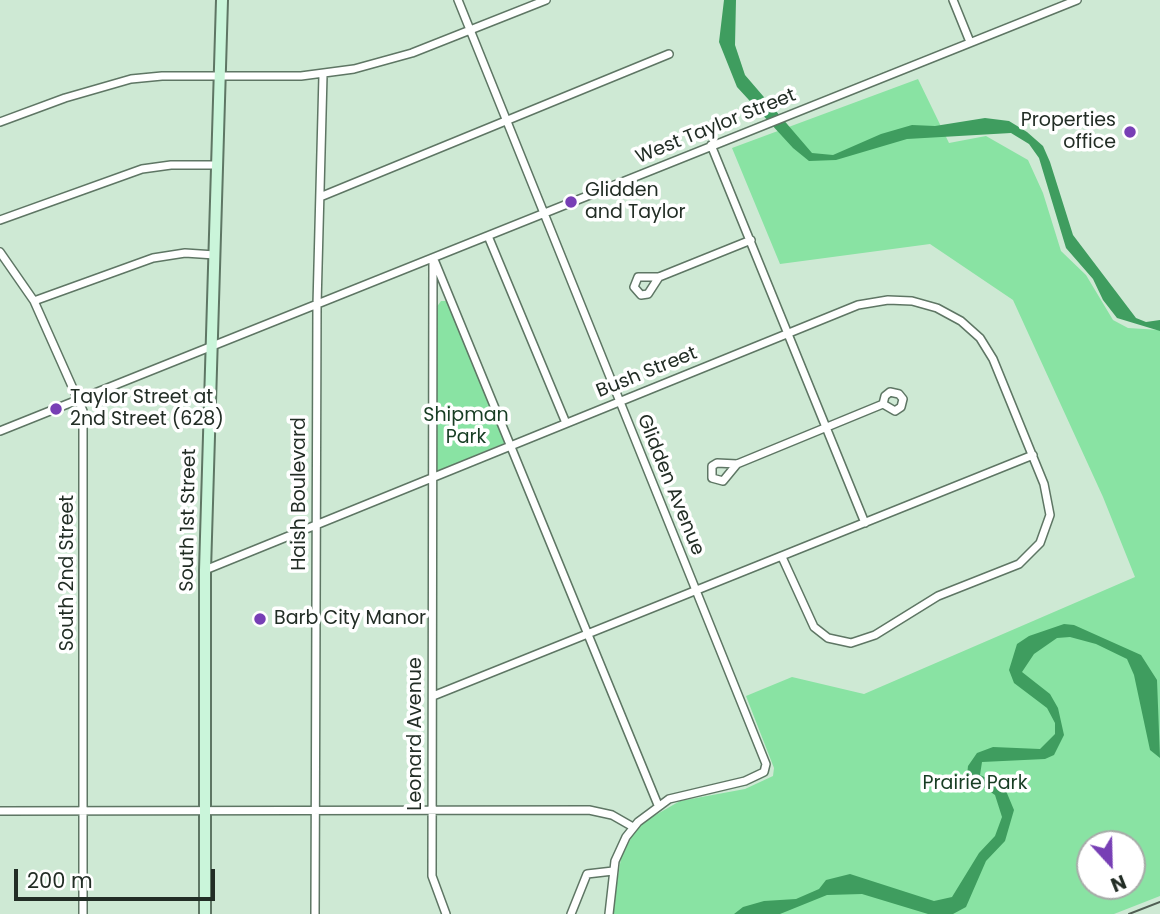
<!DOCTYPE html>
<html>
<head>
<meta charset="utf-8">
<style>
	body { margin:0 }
	#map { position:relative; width:1160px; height:914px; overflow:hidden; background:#cee9d4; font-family:Poppins,sans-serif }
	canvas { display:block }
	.north { position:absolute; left:1076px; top:830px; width:70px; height:70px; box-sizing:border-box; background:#fff; border:2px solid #a7aba8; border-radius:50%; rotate:158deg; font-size:19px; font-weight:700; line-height:28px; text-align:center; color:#222d25 }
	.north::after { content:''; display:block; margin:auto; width:24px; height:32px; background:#773fb5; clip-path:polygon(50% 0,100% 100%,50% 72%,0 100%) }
	.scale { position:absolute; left:14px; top:869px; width:201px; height:32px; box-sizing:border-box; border:4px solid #222d25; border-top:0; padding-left:9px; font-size:21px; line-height:24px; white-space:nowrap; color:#222d25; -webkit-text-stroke:5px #fff; paint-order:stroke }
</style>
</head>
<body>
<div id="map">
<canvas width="1160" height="914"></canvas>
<div class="north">N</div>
<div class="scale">200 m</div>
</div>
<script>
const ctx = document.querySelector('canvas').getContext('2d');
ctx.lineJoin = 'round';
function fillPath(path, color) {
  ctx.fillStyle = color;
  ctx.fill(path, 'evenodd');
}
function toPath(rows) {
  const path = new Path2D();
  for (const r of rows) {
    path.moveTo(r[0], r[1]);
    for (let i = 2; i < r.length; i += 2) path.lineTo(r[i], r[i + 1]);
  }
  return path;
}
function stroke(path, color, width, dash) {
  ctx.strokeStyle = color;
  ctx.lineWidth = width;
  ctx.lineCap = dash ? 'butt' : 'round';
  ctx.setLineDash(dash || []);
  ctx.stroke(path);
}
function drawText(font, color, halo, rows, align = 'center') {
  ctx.font = font + ' Poppins,sans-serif';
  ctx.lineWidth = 7;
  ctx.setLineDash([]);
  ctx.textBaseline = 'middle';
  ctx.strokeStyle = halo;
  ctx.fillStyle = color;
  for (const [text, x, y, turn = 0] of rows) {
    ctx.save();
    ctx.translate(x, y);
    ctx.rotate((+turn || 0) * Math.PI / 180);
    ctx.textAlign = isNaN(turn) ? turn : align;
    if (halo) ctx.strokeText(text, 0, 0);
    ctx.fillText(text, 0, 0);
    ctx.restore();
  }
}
fillPath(toPath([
	[918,79,949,143,986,136,1028,160,1043,193,1061,251,1086,275,1113,320,1128,328,1160,330,1160,896,1114,914,612,914,621,858,633,834,645,821,680,801,745,789,773,776,774,768,746,696,792,677,864,694,1135,577,1103,497,1013,300,930,244,780,264,732,148],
	[1090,844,1132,844,1132,886,1090,886],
	[441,301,447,301,505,443,437,471,436,308]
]), '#89e3a3');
fillPath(toPath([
	[724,0,736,0,735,45,745,75,812,153,833,155,881,134,912,125,935,126,985,118,1009,121,1027,132,1043,146,1050,162,1073,235,1136,318,1146,322,1160,320,1160,331,1117,318,1103,300,1093,279,1066,248,1039,158,1029,144,1011,133,907,139,836,160,809,161,793,148,737,87,719,42],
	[1064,624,1074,625,1141,655,1157,680,1160,758,1150,750,1134,675,1127,659,1096,644,1070,637,1057,638,1034,654,1022,672,1050,694,1058,708,1064,735,1054,755,1045,759,982,762,980,775,1004,786,1014,810,1005,841,986,861,966,907,953,914,928,914,862,894,827,895,780,914,734,914,743,907,764,901,796,899,819,889,826,880,850,874,934,901,952,897,979,853,995,836,1002,817,995,795,967,776,968,766,977,753,993,747,1040,749,1055,734,1055,723,1047,708,1014,683,1009,670,1017,644,1029,636]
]), '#3f9d5f');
const street = toPath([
	[458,0,766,764,764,772,745,781,669,799,638,822,626,837,615,861,609,914],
	[953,0,970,42],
	[0,122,65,98,131,79,162,76,301,76,354,69,412,53,546,0],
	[711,145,865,523],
	[320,197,669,54],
	[0,220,142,169,171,165,218,165],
	[488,236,566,423],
	[0,252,34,301,83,411,83,914],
	[433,258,432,876,446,914],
	[435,262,658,805],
	[659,277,648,294,641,295,634,287,638,277,659,277,751,240],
	[34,301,153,258,185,253,215,255],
	[0,431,1077,0],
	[737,464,723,481,712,478,712,466,717,463,737,464,883,404,895,411,901,407,903,399,899,394,890,392,885,396,883,404],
	[205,570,858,305,888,300,912,301,937,308,961,321,980,338,993,359,1044,484,1050,515,1040,543,1019,564,938,596,875,635,851,643,828,638,814,627,782,557],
	[433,696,1033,455],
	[0,811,589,810,612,815,633,827],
	[315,914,317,305,323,75],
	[571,914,587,874,613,871]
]);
const secondary = toPath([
	[205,914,205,570,222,0]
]);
stroke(street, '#5e7664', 10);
stroke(secondary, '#5e7664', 14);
stroke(street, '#fff', 7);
stroke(secondary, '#caf5da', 10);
stroke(toPath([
	[1129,914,1160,902]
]), '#505f53', 2);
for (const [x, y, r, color] of [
	[1130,132,7,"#773fb5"],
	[571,202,7,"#773fb5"],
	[56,409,7,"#773fb5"],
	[260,619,7,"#773fb5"]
]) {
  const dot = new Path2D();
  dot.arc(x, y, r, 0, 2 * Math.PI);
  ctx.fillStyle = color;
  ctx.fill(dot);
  stroke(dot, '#fff', 2.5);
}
drawText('19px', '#222d25', '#fff', [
	["Properties",1116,121,"right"],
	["office",1116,143,"right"],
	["Glidden",585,191],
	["and Taylor",585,213],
	["Taylor Street at",70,398],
	["2nd Street (628)",70,420],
	["Barb City Manor",274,619]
], 'left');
drawText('19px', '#222d25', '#fff', [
	["West Taylor Street",716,127,-22],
	["Bush Street",647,373,-22],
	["Glidden Avenue",670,485,68],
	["Haish Boulevard",300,494,-90],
	["South 1st Street",189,520,-89],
	["South 2nd Street",68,573,-90],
	["Leonard Avenue",416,734,-90]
]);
drawText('19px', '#173d23', '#fff', [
	["Shipman",466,416],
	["Park",466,438],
	["Prairie Park",975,784]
]);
</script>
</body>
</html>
